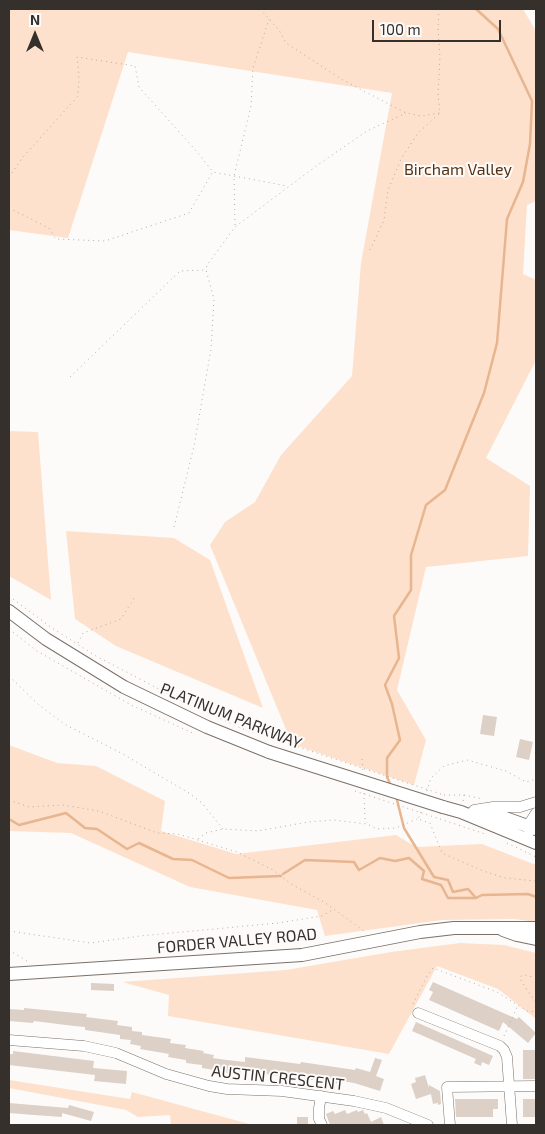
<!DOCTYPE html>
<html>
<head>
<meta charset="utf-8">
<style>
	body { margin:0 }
	#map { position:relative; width:545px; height:1134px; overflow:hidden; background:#fdfbf9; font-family:"Exo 2",sans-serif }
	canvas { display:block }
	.frame { position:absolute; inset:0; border:10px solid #35302c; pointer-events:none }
	.north { position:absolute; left:10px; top:10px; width:50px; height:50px; -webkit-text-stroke:4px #fdfbf9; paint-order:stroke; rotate:0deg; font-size:14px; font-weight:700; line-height:20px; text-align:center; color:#35302c }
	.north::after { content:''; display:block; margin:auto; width:18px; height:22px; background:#35302c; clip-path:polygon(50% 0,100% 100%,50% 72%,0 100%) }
	.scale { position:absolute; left:372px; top:20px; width:129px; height:22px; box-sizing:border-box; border:2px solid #35302c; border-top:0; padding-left:6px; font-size:15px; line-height:18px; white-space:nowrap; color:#35302c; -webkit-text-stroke:4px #fdfbf9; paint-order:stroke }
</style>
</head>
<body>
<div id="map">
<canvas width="545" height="1134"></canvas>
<div class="frame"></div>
<div class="north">N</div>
<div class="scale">100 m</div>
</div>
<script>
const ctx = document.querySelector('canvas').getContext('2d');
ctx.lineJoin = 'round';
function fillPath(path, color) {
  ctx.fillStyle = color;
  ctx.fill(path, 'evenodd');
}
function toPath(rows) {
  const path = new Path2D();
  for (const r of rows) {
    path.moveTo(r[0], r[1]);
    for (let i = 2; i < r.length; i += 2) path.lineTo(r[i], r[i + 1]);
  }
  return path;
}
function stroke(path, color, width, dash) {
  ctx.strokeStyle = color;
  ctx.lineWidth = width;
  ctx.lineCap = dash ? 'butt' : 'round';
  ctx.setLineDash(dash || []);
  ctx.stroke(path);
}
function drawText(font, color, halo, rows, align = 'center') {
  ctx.font = font + ' "Exo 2",sans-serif';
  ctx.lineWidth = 4;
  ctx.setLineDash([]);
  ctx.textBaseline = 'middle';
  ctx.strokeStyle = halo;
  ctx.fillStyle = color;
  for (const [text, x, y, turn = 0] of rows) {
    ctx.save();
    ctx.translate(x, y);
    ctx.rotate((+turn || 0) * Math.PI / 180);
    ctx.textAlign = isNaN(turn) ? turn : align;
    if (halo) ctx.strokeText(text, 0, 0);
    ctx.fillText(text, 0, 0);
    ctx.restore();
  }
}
fillPath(toPath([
	[9,9,523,9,536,31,536,201,527,205,523,274,536,280,536,360,486,458,530,486,528,556,426,567,397,690,426,740,414,785,292,744,210,545,225,522,255,502,281,455,352,376,361,263,392,93,128,52,68,238,9,230],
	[9,431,38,432,51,600,9,576],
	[66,531,174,538,210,560,263,708,116,646,75,619],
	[9,745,57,763,96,766,165,801,161,831,236,854,396,835,416,847,482,844,536,865,536,922,514,919,442,920,325,936,317,910,190,887,71,833,9,831],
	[460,943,504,945,536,953,536,1019,498,989,437,966,389,1054,168,1016,169,995,122,982,286,970,391,952],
	[9,1080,130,1099,132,1092,253,1125,171,1125,170,1115,138,1117,126,1110,9,1088]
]), '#fde1cc');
stroke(toPath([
	[391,786,387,777,387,758,400,740,392,704,385,685,399,658,394,616,411,590,411,555,426,505,445,490,484,393,497,343,507,219,523,182,530,144,532,101,498,29,476,9],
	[396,796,404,828,434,877,448,880,453,892,468,889,476,898],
	[9,819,19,825,66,813,85,828,97,829,127,849,139,843,173,859,192,860,229,878,281,876],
	[283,874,305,860,354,862,359,870,380,858,395,861,409,858,424,871,422,879,441,885,448,898,476,898,482,895,528,894,536,897]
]), '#e7b58f', 2.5);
fillPath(toPath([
	[483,715,497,717,494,736,480,734],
	[520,739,533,742,529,760,516,757],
	[433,982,517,1019,519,1017,536,1033,528,1043,503,1022,499,1031,429,1000,433,992,429,990],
	[91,983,114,984,114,991,91,990],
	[24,1008,87,1014,86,1017,118,1021,117,1025,132,1027,132,1031,142,1032,142,1035,171,1039,170,1043,186,1045,185,1048,204,1051,203,1053,214,1055,213,1058,227,1060,245,1062,245,1057,300,1064,301,1062,355,1070,356,1068,370,1072,375,1058,382,1060,376,1076,384,1079,380,1091,354,1083,341,1081,341,1084,328,1082,328,1079,313,1077,313,1080,241,1071,241,1075,214,1071,214,1070,202,1068,202,1065,186,1063,186,1060,168,1057,169,1054,140,1049,141,1046,130,1044,131,1040,120,1039,120,1035,85,1030,85,1027,74,1026,34,1021,33,1023,9,1021,9,1009,24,1010],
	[416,1022,493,1056,489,1065,482,1062,481,1066,474,1063,476,1059,412,1031],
	[523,1050,536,1050,536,1079,523,1079],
	[13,1051,94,1061,93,1068,127,1071,126,1084,94,1081,95,1075,9,1065,9,1054,13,1054],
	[425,1075,429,1088,429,1085,440,1091,441,1104,438,1105,438,1103,433,1104,431,1094,416,1099,411,1084,416,1082,415,1078],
	[455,1099,498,1099,498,1109,493,1109,493,1117,456,1117],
	[523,1099,536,1099,535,1117,523,1117],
	[9,1103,68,1108,69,1105,94,1112,91,1121,62,1113,62,1117,34,1115,9,1113],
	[345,1110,347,1114,357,1110,358,1112,363,1110,365,1114,367,1113,371,1122,381,1117,384,1125,330,1125,326,1114,333,1111,335,1114],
	[297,1117,308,1117,308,1125,297,1125]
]), '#dcd0c7');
const minor = toPath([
	[474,810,493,807,520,807,536,802],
	[530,831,527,827,536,813],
	[418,1013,500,1046,504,1050,507,1057,512,1125],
	[9,1040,84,1046,116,1053,166,1074,209,1086,227,1089,282,1091,354,1101,386,1108,428,1125],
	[321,1096,319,1108,319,1119,322,1125],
	[450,1125,447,1087,536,1086]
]);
const major = toPath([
	[9,611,46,639,124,687,207,727,269,752],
	[443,807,461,812,536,843],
	[473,813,494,814,536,829],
	[503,930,517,935,536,939],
	[9,974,302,955,420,932,454,928,536,928]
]);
stroke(minor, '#7b7068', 11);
stroke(major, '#7b7068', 14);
stroke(toPath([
	[260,9,279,30,286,43,341,79,406,113,422,116,440,113],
	[439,9,438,30,440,57,438,95,440,112],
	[9,177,23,157,78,96,79,76,77,57,135,66,139,87,198,153,213,172,287,186],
	[9,208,49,228,56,239,105,241,189,213,212,173],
	[235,225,234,176,251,106,253,68,269,19],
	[370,250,384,220,388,190,401,159,418,133,440,113],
	[70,377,180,271,206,270],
	[174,527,194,446,211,349,214,299,206,270,207,265,235,227,319,164,367,131,406,113],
	[9,596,52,628,96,656,176,698,243,729,274,739],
	[9,629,37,651,131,705,195,734],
	[78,643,83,633,121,619,136,595],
	[9,676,39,705,64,724,121,753,189,793,202,803,223,829],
	[362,759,363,771],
	[427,791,431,778,444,766,467,760,506,771,526,782,536,779],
	[364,793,365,819,367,823],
	[444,795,464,795,463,802],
	[464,795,483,799],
	[9,800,29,807,63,805,99,811,157,833,178,834,237,852,273,870,291,884,324,902,364,931],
	[421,812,418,819,430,823,442,853,483,871,505,878,536,881],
	[440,819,485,834],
	[198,839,206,833,223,829,258,831,308,822,333,820,367,824,377,829,396,828,417,819],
	[507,843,536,857],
	[9,931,91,943,140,936,278,923,322,916,334,909],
	[9,950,27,961],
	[536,978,525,975,521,976,520,979,536,1003],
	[413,1004,427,976,433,968,497,992,527,1011,536,1012],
	[504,1036,518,1005]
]), '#b0adaa', 1, [1, 4]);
stroke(minor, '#fff', 10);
stroke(major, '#fff', 12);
const majorBridge = toPath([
	[269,752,443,807]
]);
stroke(majorBridge, '#7b7068', 14, []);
stroke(toPath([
	[274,739,444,795],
	[355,791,440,819]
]), '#b0adaa', 1, [1, 4]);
stroke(majorBridge, '#fff', 12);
drawText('16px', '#543214', '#fdfbf9', [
	["Bircham Valley",458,170]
]);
drawText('16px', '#35302c', '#fdfbf9', [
	["PLATINUM PARKWAY",231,716,22],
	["FORDER VALLEY ROAD",237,941,-5],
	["AUSTIN CRESCENT",278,1078,6]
]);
</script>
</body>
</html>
